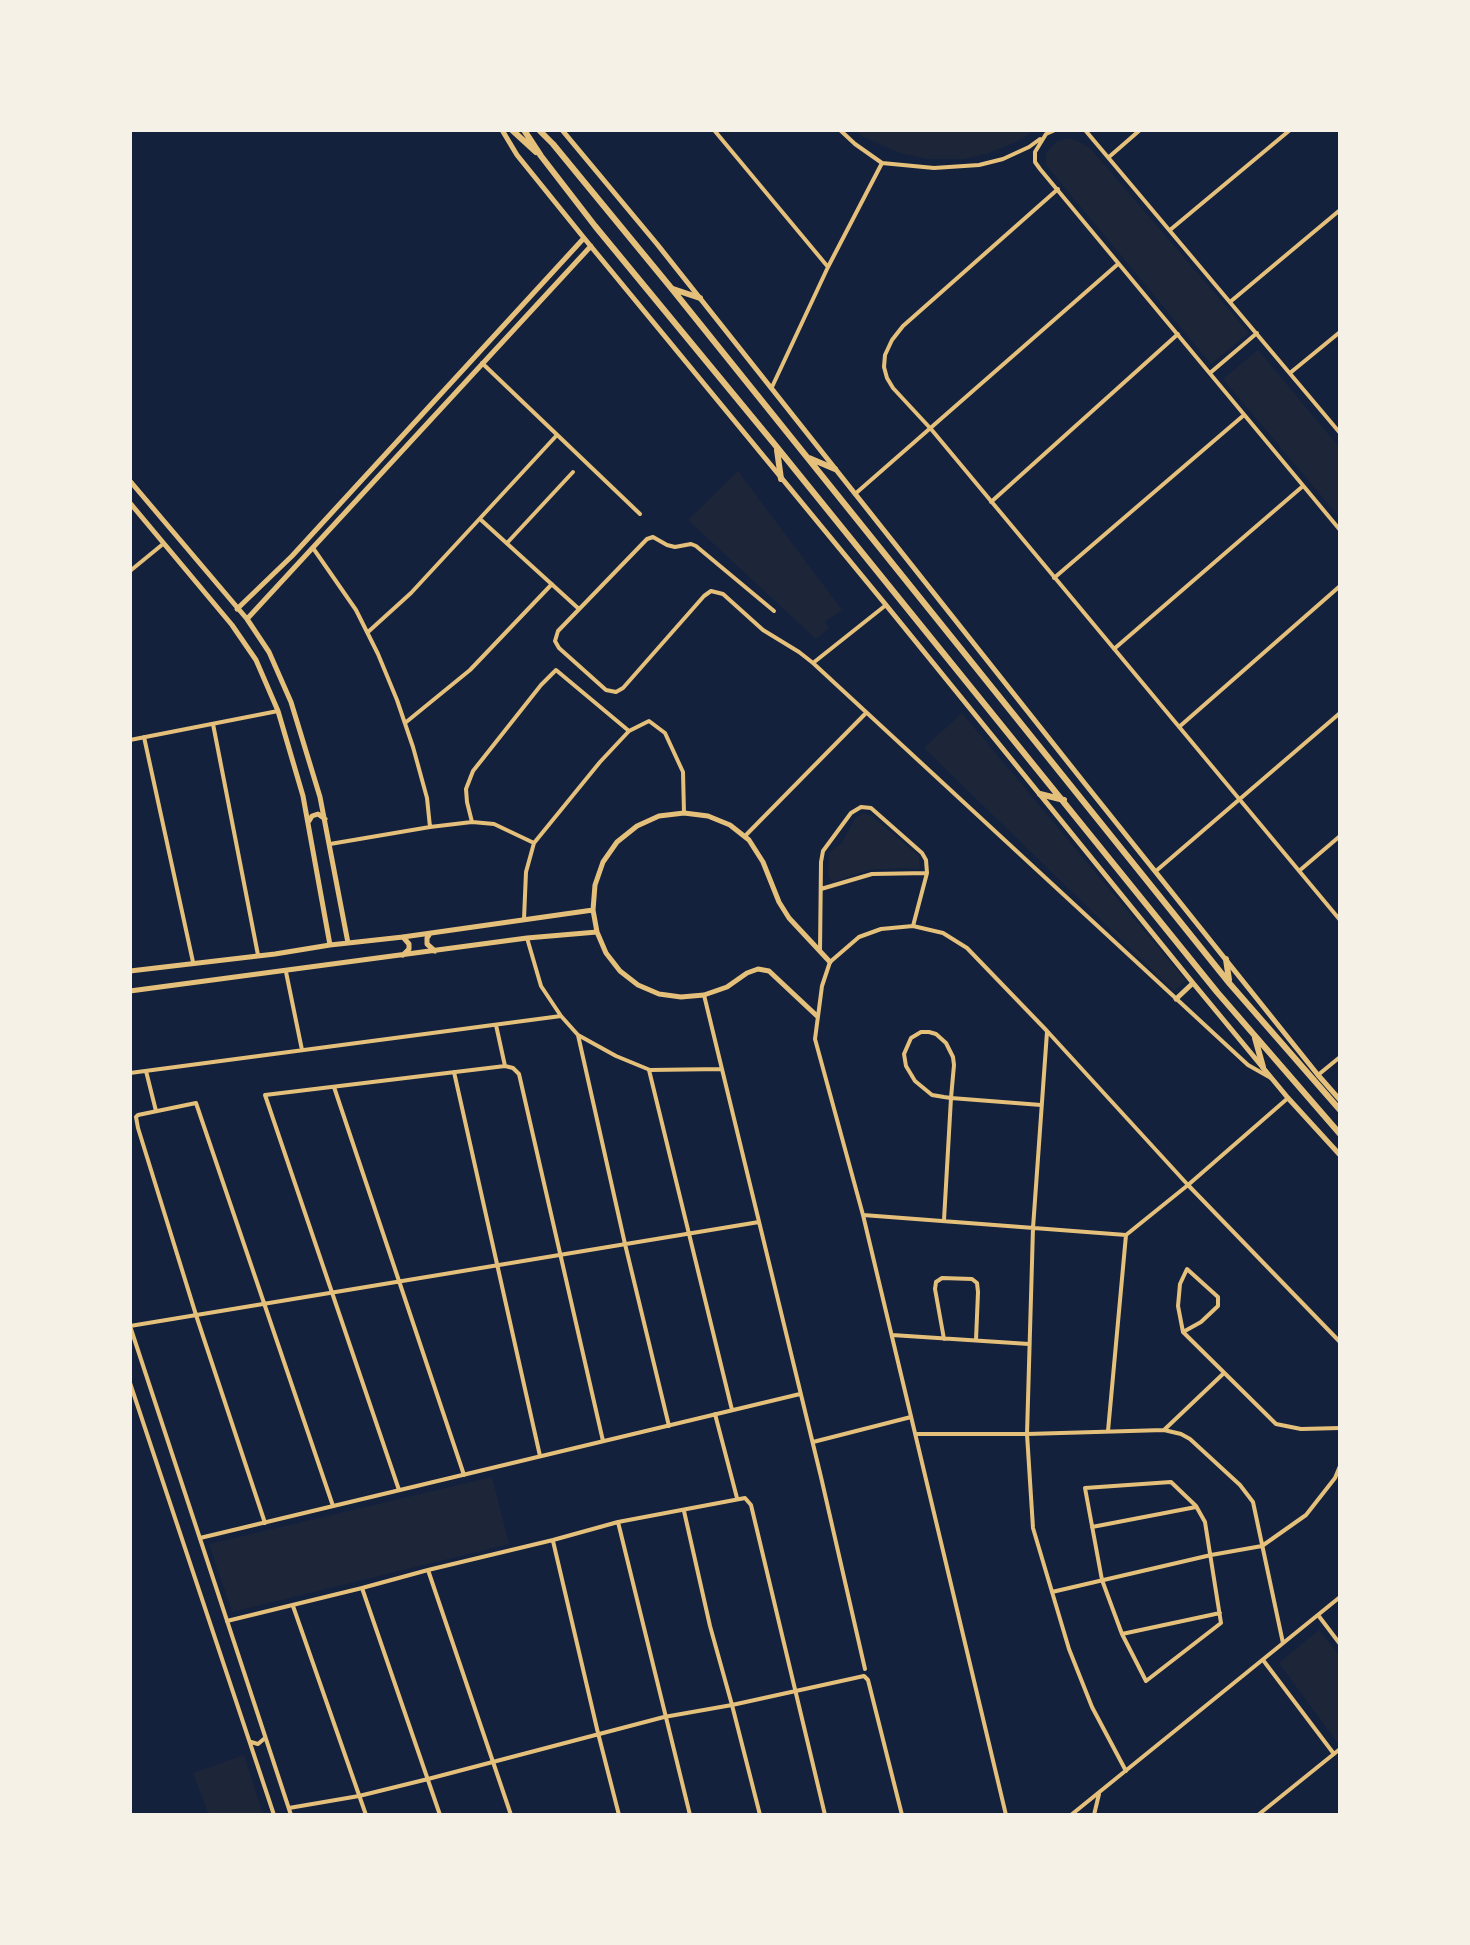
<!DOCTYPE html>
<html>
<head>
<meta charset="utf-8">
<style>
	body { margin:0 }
	#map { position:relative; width:1470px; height:1945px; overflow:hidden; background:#14213d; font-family:"Archivo Narrow",sans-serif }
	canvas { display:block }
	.frame { position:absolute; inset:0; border:132px solid #f6f1e7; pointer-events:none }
</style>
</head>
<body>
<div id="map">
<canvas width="1470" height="1945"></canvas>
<div class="frame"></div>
</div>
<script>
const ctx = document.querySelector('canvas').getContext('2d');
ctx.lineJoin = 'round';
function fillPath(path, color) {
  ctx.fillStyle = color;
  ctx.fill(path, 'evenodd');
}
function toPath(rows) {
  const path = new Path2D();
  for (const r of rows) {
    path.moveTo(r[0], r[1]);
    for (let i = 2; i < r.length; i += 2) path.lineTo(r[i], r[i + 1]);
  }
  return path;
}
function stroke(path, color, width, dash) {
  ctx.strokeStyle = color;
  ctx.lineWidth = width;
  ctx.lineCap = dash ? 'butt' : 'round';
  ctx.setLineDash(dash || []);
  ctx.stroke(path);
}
fillPath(toPath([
	[854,130,1035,130,1016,142,989,153,964,159,929,159,900,153,864,137],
	[1066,138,1076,140,1090,148,1249,333,1211,364,1046,165,1046,153,1056,142],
	[1258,350,1340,448,1340,518,1223,379],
	[738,471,842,610,825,622,829,628,816,639,688,520],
	[962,713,1186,981,1174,991,924,748],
	[863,813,872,816,919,856,920,869,903,868,868,870,833,882,829,877,828,869,829,853,842,843,855,818],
	[492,1477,509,1544,232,1612,209,1544],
	[1319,1630,1340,1657,1340,1739,1337,1742,1279,1663],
	[244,1755,263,1815,209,1815,193,1773]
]), '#1d2539');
stroke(toPath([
	[714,130,828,267],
	[840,130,855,144,882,163,934,168,979,165,1003,159,1029,147,1040,139],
	[1055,130,1046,134,1035,152,1035,162,1040,169,1340,530],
	[1085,130,1340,433],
	[1109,157,1140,130],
	[1058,189,903,326,892,340,885,355,884,367,887,378,893,388,931,429,1340,920],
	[1170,230,1290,130],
	[1230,302,1340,210],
	[482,363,640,514],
	[1210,373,1257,333],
	[1290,373,1340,332],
	[772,387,828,267,882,163],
	[855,494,1118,264],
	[991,502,1178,334],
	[480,519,579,609],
	[507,543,573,472],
	[313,548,356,610,378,654,397,700,413,747,427,798,430,827],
	[130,571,163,544],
	[1054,578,1244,415],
	[774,611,696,546,691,544,675,547,667,545,653,537,647,539,558,631,555,641,559,648,606,690,616,692,623,688,704,596,711,591,723,594,763,630,799,652,813,663,1248,1065,1271,1078],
	[368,632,411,593,557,435],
	[1114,649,1303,486],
	[813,663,886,605],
	[405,723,470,670,552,584],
	[213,724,258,955],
	[1179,727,1340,586],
	[144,737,193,962],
	[130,740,278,711],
	[472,822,467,802,466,789,473,771,541,685,556,670,629,731],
	[745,836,866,713],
	[330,844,430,827,472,822,494,824,534,843],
	[1156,871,1340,713],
	[1299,871,1340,836],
	[821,889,872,874,927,873],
	[524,919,526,872,534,843,600,762,629,731,649,721,665,733,683,772,684,813],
	[527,938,541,986,561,1016,578,1035,616,1056,650,1070,722,1069],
	[820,951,821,862,823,851,851,813,861,807,871,808,922,853,926,860,927,873,913,926],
	[286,972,302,1050],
	[704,995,821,1477,865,1669],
	[496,1025,505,1066],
	[1047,1032,1033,1228,1027,1434,1033,1528,1069,1649,1092,1707,1126,1771],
	[578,1035,625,1244,669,1426],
	[649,1070,732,1410],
	[146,1071,156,1111],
	[454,1072,540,1456],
	[130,1073,561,1016],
	[1318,1075,1340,1057],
	[334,1087,464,1475],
	[863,1215,1126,1235,1188,1185,1288,1098],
	[944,1220,951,1098,954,1065,953,1057,946,1043,936,1034,929,1032,921,1032,911,1038,904,1054,906,1066,915,1081,932,1095,944,1097,951,1098,1041,1105],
	[130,1326,759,1222],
	[1183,1332,1201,1322,1218,1306,1218,1297,1187,1269,1180,1284,1178,1306,1183,1332,1276,1424,1301,1429,1340,1428],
	[892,1335,1029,1344],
	[944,1339,935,1289,936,1282,942,1278,972,1279,977,1283,978,1292,976,1340],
	[715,1414,737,1498],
	[1164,1430,1224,1373],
	[1108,1431,1126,1235],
	[916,1434,1027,1434,1164,1430,1181,1434,1190,1439,1240,1485,1253,1502,1283,1643],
	[813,1442,911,1417],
	[1171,1482,1196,1506,1205,1522,1221,1623,1146,1681,1122,1634,1102,1580,1085,1488,1171,1482],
	[399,1490,265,1095,505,1066,513,1068,519,1074,603,1441],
	[684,1511,710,1626,732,1705,760,1815],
	[618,1522,690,1815],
	[265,1523,196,1315,138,1128,136,1117,138,1115,196,1103,333,1506],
	[1092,1527,1196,1507],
	[200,1538,800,1394],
	[553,1541,598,1733,619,1815],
	[428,1570,511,1815],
	[362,1588,440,1815],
	[1052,1592,1211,1555,1262,1546,1306,1515,1335,1478,1340,1466],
	[293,1606,366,1815],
	[1318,1615,1340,1644],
	[227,1621,362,1588,428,1570,553,1540,618,1522,745,1498,751,1505,825,1815],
	[1122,1634,1220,1613],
	[1263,1660,1334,1754],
	[289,1808,359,1796,428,1779,664,1717,732,1705,864,1676,868,1680,902,1815],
	[1006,1815,863,1215,815,1039,822,986,830,962,859,937,881,929,913,926,943,933,967,948,1047,1031,1188,1185,1340,1342],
	[1071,1815,1340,1597],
	[1094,1815,1099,1794],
	[1258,1815,1340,1749]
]), '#e5c07b', 4);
stroke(toPath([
	[130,1326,291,1815],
	[130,1383,274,1815],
	[251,1742,258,1744,265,1738]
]), '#e5c07b', 4);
stroke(toPath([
	[502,130,517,155,584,238,886,605,1193,983,1288,1098,1340,1155],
	[562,130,657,244,1086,785,1318,1075,1340,1100],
	[130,481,247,619,269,652,291,702,320,797,348,943],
	[130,503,232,625,256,660,278,711,303,796,330,945],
	[237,609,292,556,584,238],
	[247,619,591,246],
	[309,821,312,816,318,814,325,819],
	[429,935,427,938,427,944,435,951],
	[403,937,409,944,409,949,403,955],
	[130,971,275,954,330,945,403,937,593,910],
	[130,991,527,938,597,932],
	[1176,999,1193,983],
	[817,1016,769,971,758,969,747,973,727,987,704,995,681,997,659,994,638,985,620,971,606,953,597,932,593,910,595,885,603,862,617,842,637,826,659,816,684,813,708,816,730,825,749,840,763,862,779,902,789,918,830,962]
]), '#e5c07b', 5);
stroke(toPath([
	[512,130,536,152],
	[524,130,541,156,595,226,776,446,1217,992,1340,1134],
	[539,130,553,144,672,289,1230,984,1340,1110],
	[673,289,700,298],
	[777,450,781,479],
	[809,458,835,469],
	[1040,794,1064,800],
	[1226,959,1229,980],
	[1255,1038,1263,1067]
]), '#e5c07b', 6);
</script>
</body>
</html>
